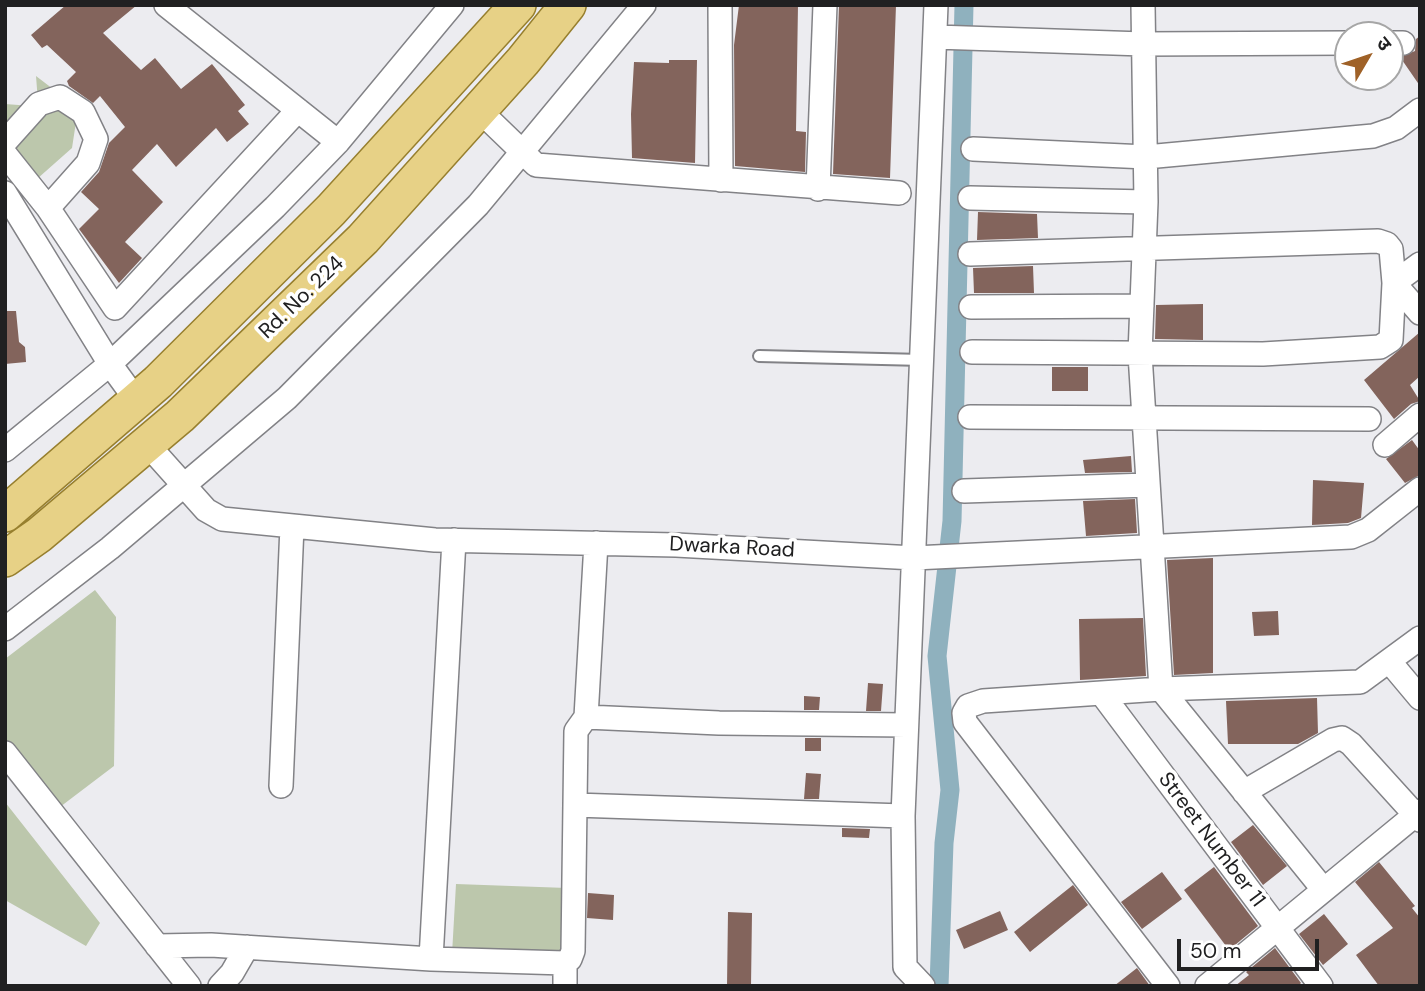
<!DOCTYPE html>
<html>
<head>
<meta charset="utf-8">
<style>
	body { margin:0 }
	#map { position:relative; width:1425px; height:991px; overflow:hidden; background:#ececf0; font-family:"DM Sans","Noto Sans Devanagari",sans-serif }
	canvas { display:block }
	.frame { position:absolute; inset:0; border:7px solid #202021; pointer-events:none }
	.north { position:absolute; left:1334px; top:21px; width:70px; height:70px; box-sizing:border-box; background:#fff; border:2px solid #a6a6a6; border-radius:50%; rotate:51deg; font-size:19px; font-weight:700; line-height:28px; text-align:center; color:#202021 }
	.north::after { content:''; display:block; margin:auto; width:24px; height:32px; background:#9f6127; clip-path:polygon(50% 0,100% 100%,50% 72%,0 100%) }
	.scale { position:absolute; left:1177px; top:939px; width:142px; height:32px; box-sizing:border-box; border:4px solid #202021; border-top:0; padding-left:9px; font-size:21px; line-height:24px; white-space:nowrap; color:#202021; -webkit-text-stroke:5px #fff; paint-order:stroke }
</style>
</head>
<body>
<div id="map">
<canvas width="1425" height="991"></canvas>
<div class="frame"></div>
<div class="north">उ</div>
<div class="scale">50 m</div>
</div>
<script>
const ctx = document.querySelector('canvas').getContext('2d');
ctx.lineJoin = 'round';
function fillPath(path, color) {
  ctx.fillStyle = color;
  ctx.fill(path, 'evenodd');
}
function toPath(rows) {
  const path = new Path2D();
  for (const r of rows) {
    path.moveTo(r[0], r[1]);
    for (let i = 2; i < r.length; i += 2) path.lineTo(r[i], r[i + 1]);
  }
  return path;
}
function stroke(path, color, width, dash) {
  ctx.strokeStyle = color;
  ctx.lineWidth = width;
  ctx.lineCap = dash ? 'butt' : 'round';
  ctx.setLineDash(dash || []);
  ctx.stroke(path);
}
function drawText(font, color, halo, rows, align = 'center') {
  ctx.font = font + ' "DM Sans",sans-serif';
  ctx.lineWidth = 7;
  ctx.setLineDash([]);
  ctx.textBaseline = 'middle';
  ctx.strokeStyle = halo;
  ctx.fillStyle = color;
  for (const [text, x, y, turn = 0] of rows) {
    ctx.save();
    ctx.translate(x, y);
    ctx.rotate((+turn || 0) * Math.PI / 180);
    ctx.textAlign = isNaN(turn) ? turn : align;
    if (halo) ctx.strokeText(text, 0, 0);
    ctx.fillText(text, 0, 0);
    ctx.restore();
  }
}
fillPath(toPath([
	[36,76,53,89,76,122,72,148,20,194,5,171,5,104,32,106,38,102],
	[95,590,116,617,114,766,56,810,5,743,5,659],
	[5,802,100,923,86,946,5,900],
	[456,884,567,888,566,956,452,954]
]), '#bcc7ac');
stroke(toPath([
	[939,986,944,843,950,790,937,656,952,521,964,5]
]), '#8fb1be', 19);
fillPath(toPath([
	[66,5,137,5,103,33,141,70,155,58,181,89,212,64,245,105,238,111,249,124,227,142,216,128,176,167,157,144,132,170,163,202,125,242,142,258,119,283,79,229,99,209,81,192,99,172,109,143,125,127,100,96,93,103,69,86,67,81,76,72,47,45,42,48,31,35],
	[739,5,798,5,796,131,806,132,805,172,735,166,734,45],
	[839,5,896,5,890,178,833,174],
	[1420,36,1420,86,1400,57,1415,51,1416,39],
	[669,60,697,60,695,163,632,158,631,114,634,62,669,63],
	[978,212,1037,214,1038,238,977,240],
	[1033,266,1034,293,974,293,973,268],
	[1203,304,1203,340,1155,339,1156,305],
	[5,311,16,311,19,342,25,347,26,362,5,364],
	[1420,332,1420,376,1410,385,1420,401,1411,404,1394,419,1364,380],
	[1052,367,1088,367,1088,391,1052,391],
	[1412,440,1420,451,1420,475,1405,483,1386,459],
	[1131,456,1132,472,1085,473,1083,460],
	[1313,480,1364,483,1361,518,1348,523,1312,525],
	[1135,499,1137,533,1086,536,1083,501],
	[1213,558,1213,673,1174,675,1167,560],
	[1278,611,1279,635,1254,636,1252,612],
	[1143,618,1146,676,1080,680,1079,619],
	[868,683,883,684,881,711,866,711],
	[804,696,820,697,819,710,804,710],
	[1317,698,1318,733,1298,744,1228,744,1226,701],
	[805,738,821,738,821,751,805,751],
	[806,773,821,774,819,799,804,799],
	[1253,825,1287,866,1263,885,1231,842],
	[842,828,870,829,869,838,842,837],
	[1379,862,1415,906,1412,908,1420,918,1420,986,1379,986,1356,955,1393,928,1355,882],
	[1214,867,1258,926,1229,950,1184,890],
	[1162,872,1182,899,1142,929,1121,902],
	[1073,885,1088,905,1030,952,1014,932],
	[588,893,614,895,613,920,587,918],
	[1000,911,1008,930,964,949,956,930],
	[728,912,752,913,751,986,727,986],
	[1324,914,1348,944,1323,965,1299,934],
	[1275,948,1301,983,1298,986,1235,986,1249,975,1246,972],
	[1137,968,1150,986,1114,986]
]), '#83645c');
const service = toPath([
	[759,356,923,360]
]);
const minor = toPath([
	[166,5,338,142],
	[720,5,721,180],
	[1143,5,1146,202,1140,354,1161,689,983,701,968,706,964,713,965,722,1168,986],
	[936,37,1143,44,1348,43],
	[1390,43,1403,43],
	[479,110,536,165,899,193],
	[5,142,39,104,60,97,83,112,96,139,88,163,48,208],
	[973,149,1146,157,1373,136,1396,128,1420,110],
	[5,154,48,208,115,308,298,110],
	[818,189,825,5],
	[5,193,110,364,137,401],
	[970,198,1146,202],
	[970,254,1378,241,1387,244,1391,249,1394,283,1391,340,1380,347,1263,354,972,352],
	[1420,264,1394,283,1420,313],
	[971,307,1142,306],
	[970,417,1369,419],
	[147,444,206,510,222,519,435,540,676,545,914,558,1351,537,1368,530,1420,489],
	[1385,445,1420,415],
	[5,450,110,364,275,207,338,142,452,5],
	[964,491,1148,485],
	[5,629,110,548,287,398,478,205,644,5],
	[1389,661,1420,698],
	[1102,694,1321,986],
	[586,717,596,543],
	[5,753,189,986],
	[281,786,292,526],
	[1244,792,1333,740,1342,738,1351,744,1420,820],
	[575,805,903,816],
	[1323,889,1161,689,1360,682,1420,638],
	[157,946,211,945,431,959,565,963,570,959,573,951,576,731,586,717,719,723,906,725],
	[431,959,454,540],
	[565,963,565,986],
	[220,986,232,973,247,947],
	[923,986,905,967,903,816,936,5],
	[1207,986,1420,811]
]);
const primary = toPath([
	[5,514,158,382,331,210,518,5],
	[5,559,39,535,180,416,363,239,523,61,568,5]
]);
stroke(service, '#828286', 14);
stroke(minor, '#828286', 26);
stroke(primary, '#977f2e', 38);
stroke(service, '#fff', 10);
stroke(minor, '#fff', 23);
stroke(primary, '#e7d186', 35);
drawText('21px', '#202021', '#fff', [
	["Rd. No. 224",302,298,-44],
	["Dwarka Road",732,548,3],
	["Street Number 11",1211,840,53]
]);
</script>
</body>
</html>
